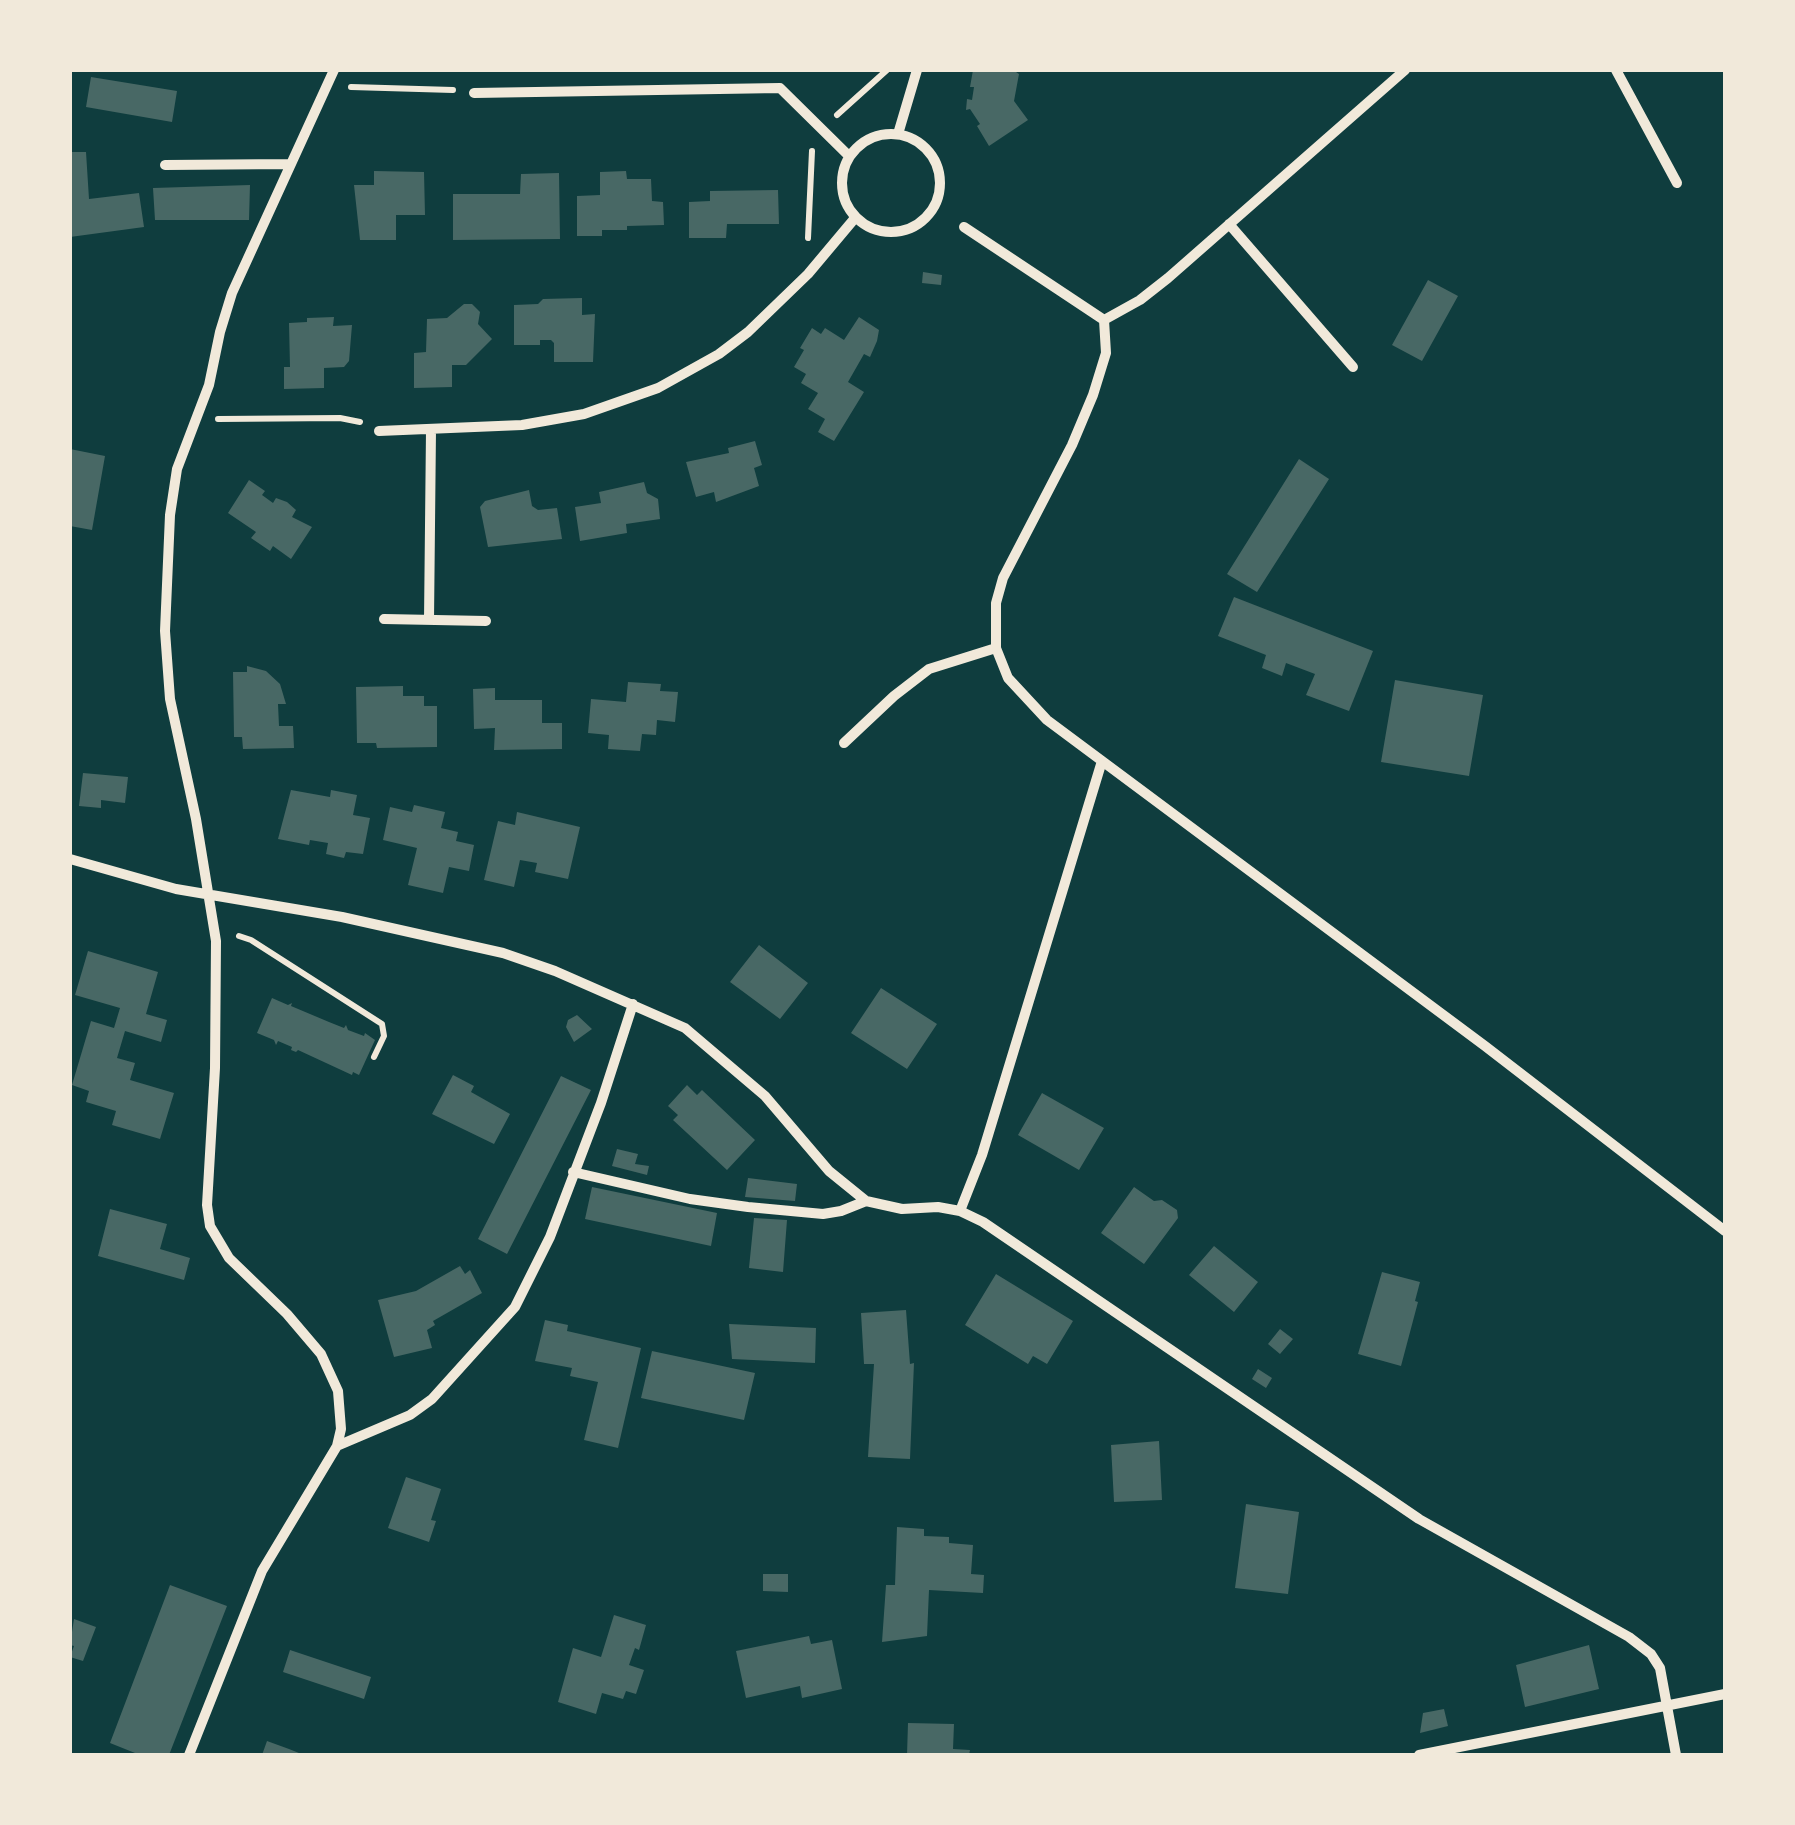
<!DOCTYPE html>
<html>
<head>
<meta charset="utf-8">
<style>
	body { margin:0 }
	#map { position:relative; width:1795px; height:1825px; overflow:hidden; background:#0f3d3e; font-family:"PT Sans Narrow",sans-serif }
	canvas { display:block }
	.frame { position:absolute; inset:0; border:72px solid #f1e9da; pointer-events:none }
</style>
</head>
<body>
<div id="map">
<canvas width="1795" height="1825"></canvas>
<div class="frame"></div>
</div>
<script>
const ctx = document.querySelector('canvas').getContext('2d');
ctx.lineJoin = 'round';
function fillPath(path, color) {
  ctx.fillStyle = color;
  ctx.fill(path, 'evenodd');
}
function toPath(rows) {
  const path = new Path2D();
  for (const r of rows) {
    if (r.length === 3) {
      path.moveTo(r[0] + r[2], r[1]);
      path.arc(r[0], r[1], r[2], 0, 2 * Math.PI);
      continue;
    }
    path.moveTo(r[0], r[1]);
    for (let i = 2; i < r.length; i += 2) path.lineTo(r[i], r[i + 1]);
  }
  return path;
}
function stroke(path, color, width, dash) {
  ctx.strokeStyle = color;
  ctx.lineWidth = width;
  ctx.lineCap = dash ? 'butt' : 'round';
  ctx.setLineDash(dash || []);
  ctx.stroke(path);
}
fillPath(toPath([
	[973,70,1013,70,1019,74,1014,101,1028,120,989,146,977,126,980,124,970,109,966,110,967,99,972,100,974,87,970,87],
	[91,77,177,91,172,122,86,107],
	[70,152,86,152,89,199,139,193,144,227,70,237],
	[374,171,424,172,425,215,396,215,396,240,360,240,354,185,374,185],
	[626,171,627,179,651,179,652,201,663,202,664,225,627,226,627,230,602,230,602,236,577,236,577,196,600,195,600,172],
	[559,173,560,239,453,240,453,194,520,194,521,174],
	[250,185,249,220,155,220,153,188],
	[778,190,779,224,727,224,726,238,689,238,689,202,710,201,710,191],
	[923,272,942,275,941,285,922,283],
	[1428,280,1458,296,1422,361,1392,345],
	[582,298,582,315,595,314,593,362,554,362,554,343,551,340,540,340,540,345,514,345,514,305,538,304,543,299],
	[464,304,472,304,480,312,478,324,492,339,466,365,452,365,452,387,414,388,414,353,426,352,427,319,447,318],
	[334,317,333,326,352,325,349,361,344,367,324,368,324,388,284,389,284,367,290,367,289,323,307,322,307,318],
	[859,317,879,330,877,341,870,357,864,354,848,382,864,392,834,441,818,432,825,419,808,409,818,393,801,383,806,374,794,367,804,350,800,348,812,328,821,334,825,328,844,340],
	[755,441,762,465,754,468,759,486,716,502,714,492,696,497,686,462,729,453,728,448],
	[70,449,105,456,92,530,70,526],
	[1299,459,1329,479,1257,592,1227,574],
	[249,480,265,491,262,495,273,503,276,498,287,502,296,510,292,517,312,527,291,559,273,546,270,551,251,538,256,532,228,513],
	[644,482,647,493,658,499,660,519,626,524,627,533,580,541,575,507,601,503,599,492],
	[529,490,532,506,538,510,557,508,562,539,488,547,480,507,485,501],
	[1234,597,1373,651,1349,711,1306,695,1315,674,1286,663,1282,676,1262,668,1266,655,1218,636],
	[247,666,266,671,280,684,286,704,278,704,279,726,293,726,294,748,243,749,242,737,234,737,233,672,247,672],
	[1395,680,1483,695,1469,776,1381,762],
	[628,682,661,684,660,691,678,692,675,722,657,720,656,735,642,734,640,751,608,749,609,735,588,733,591,699,626,702],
	[403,686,403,696,424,696,424,706,437,706,437,747,377,748,376,743,357,743,356,687],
	[495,688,495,700,542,700,542,723,562,723,562,749,494,750,495,728,474,729,473,689],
	[83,773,128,777,125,803,101,800,101,808,79,806],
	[291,790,330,797,331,790,357,795,353,815,370,818,363,854,346,852,344,858,326,854,328,843,310,840,309,845,278,839],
	[414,805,445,812,441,828,458,832,456,841,474,845,469,871,449,867,443,893,408,885,417,848,383,840,390,807,412,812],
	[517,812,580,827,568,879,535,872,537,863,520,860,514,887,484,880,498,821,515,825],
	[759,945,808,983,780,1019,730,982],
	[88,951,158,972,146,1014,167,1020,161,1042,125,1031,117,1058,135,1063,130,1080,174,1093,160,1139,112,1125,116,1111,86,1102,89,1091,72,1085,91,1021,114,1028,120,1008,75,995],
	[881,988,937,1024,907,1069,851,1033],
	[272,998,288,1005,292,1003,291,1006,329,1022,344,1028,346,1025,348,1030,364,1036,365,1033,375,1040,359,1075,353,1072,352,1075,298,1050,296,1052,291,1050,292,1047,278,1041,276,1045,274,1040,257,1033],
	[577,1015,592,1029,574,1042,566,1027,568,1020],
	[453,1075,474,1086,471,1092,510,1114,494,1144,432,1114],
	[561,1076,591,1090,507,1254,478,1239],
	[687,1085,697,1095,702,1090,755,1140,727,1170,673,1120,678,1115,668,1106],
	[1042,1093,1104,1128,1079,1170,1018,1135],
	[617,1149,638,1154,635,1164,649,1166,647,1175,612,1166],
	[748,1178,797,1184,795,1201,745,1197],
	[592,1187,717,1213,711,1246,585,1219],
	[1134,1187,1154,1201,1162,1200,1177,1210,1178,1218,1144,1264,1101,1233],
	[110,1209,167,1224,160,1249,190,1258,184,1280,98,1256],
	[754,1218,787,1220,783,1272,749,1268],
	[1214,1246,1258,1282,1234,1312,1189,1275],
	[460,1266,465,1274,470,1270,482,1293,433,1321,435,1325,427,1330,432,1348,394,1357,378,1300,416,1291],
	[1382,1272,1420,1282,1415,1301,1418,1302,1401,1366,1358,1354],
	[996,1274,1073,1321,1047,1364,1033,1356,1028,1364,965,1325],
	[906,1310,910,1364,914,1363,910,1459,868,1457,874,1364,864,1364,861,1313],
	[545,1320,568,1325,567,1331,641,1348,618,1448,584,1440,598,1382,570,1376,572,1368,535,1361],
	[729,1324,816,1328,815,1363,732,1359],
	[1280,1329,1293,1339,1280,1354,1268,1344],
	[652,1351,755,1373,744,1420,641,1398],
	[1258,1369,1272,1378,1266,1388,1252,1379],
	[1159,1441,1162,1500,1114,1502,1111,1445],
	[406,1477,441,1489,431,1520,436,1521,429,1542,388,1528],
	[1246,1504,1299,1512,1288,1594,1235,1588],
	[897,1527,924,1529,924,1536,949,1537,949,1543,973,1545,971,1574,984,1575,983,1593,929,1590,927,1636,882,1642,886,1585,895,1585],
	[763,1574,788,1574,788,1592,763,1591],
	[170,1585,227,1606,169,1755,140,1755,110,1743],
	[614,1615,646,1625,639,1650,635,1648,629,1665,644,1670,636,1694,626,1691,623,1699,602,1693,596,1714,558,1702,573,1648,601,1657],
	[74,1619,96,1627,83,1661,70,1657,74,1646,70,1645],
	[809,1636,811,1644,832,1640,842,1689,802,1698,800,1686,746,1698,736,1651],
	[1589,1645,1599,1689,1525,1707,1516,1665],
	[290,1650,371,1677,364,1699,283,1672],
	[1444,1709,1448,1726,1420,1733,1423,1713],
	[908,1723,954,1724,953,1749,970,1750,969,1755,907,1755],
	[267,1741,289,1749,304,1755,262,1755]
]), '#486865');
stroke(toPath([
	[351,87,453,90],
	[837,115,887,70],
	[808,238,812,151],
	[218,419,340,418,360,422],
	[239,936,251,940,382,1024,384,1036,374,1057]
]), '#f1e9da', 6);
stroke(toPath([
	[1616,70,1677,183],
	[474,93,780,88,849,156],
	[891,183,49],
	[898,134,917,70],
	[165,165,290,164],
	[1229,224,1353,367],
	[964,227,1104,320,1106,353,1093,395,1072,445,1003,578,996,603,996,648,1008,678,1047,720,1485,1046,1725,1231],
	[1104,320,1140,300,1168,278,1405,70],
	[379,431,522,425,584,414,658,388,719,354,748,332,808,274,855,218],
	[384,619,486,621],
	[429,620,431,430],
	[844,743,894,696,929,669,996,648],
	[70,859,176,889,342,917,503,953,555,971,685,1028,765,1096,829,1171,866,1201,902,1209,938,1207,960,1211,983,1222,1419,1519,1629,1637,1651,1654,1660,1668,1676,1755],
	[573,1172,690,1199,748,1207,823,1214,841,1211,866,1201],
	[960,1211,982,1155,1102,761],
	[337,1446,410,1415,432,1399,515,1307,550,1237,601,1103,633,1004],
	[189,1755,262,1571,337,1446,341,1429,338,1391,321,1354,287,1314,229,1258,210,1226,207,1205,215,1068,216,941,196,819,170,699,165,631,170,515,177,469,209,385,220,332,232,293,334,70],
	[1419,1755,1725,1694]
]), '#f1e9da', 10);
</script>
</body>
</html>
